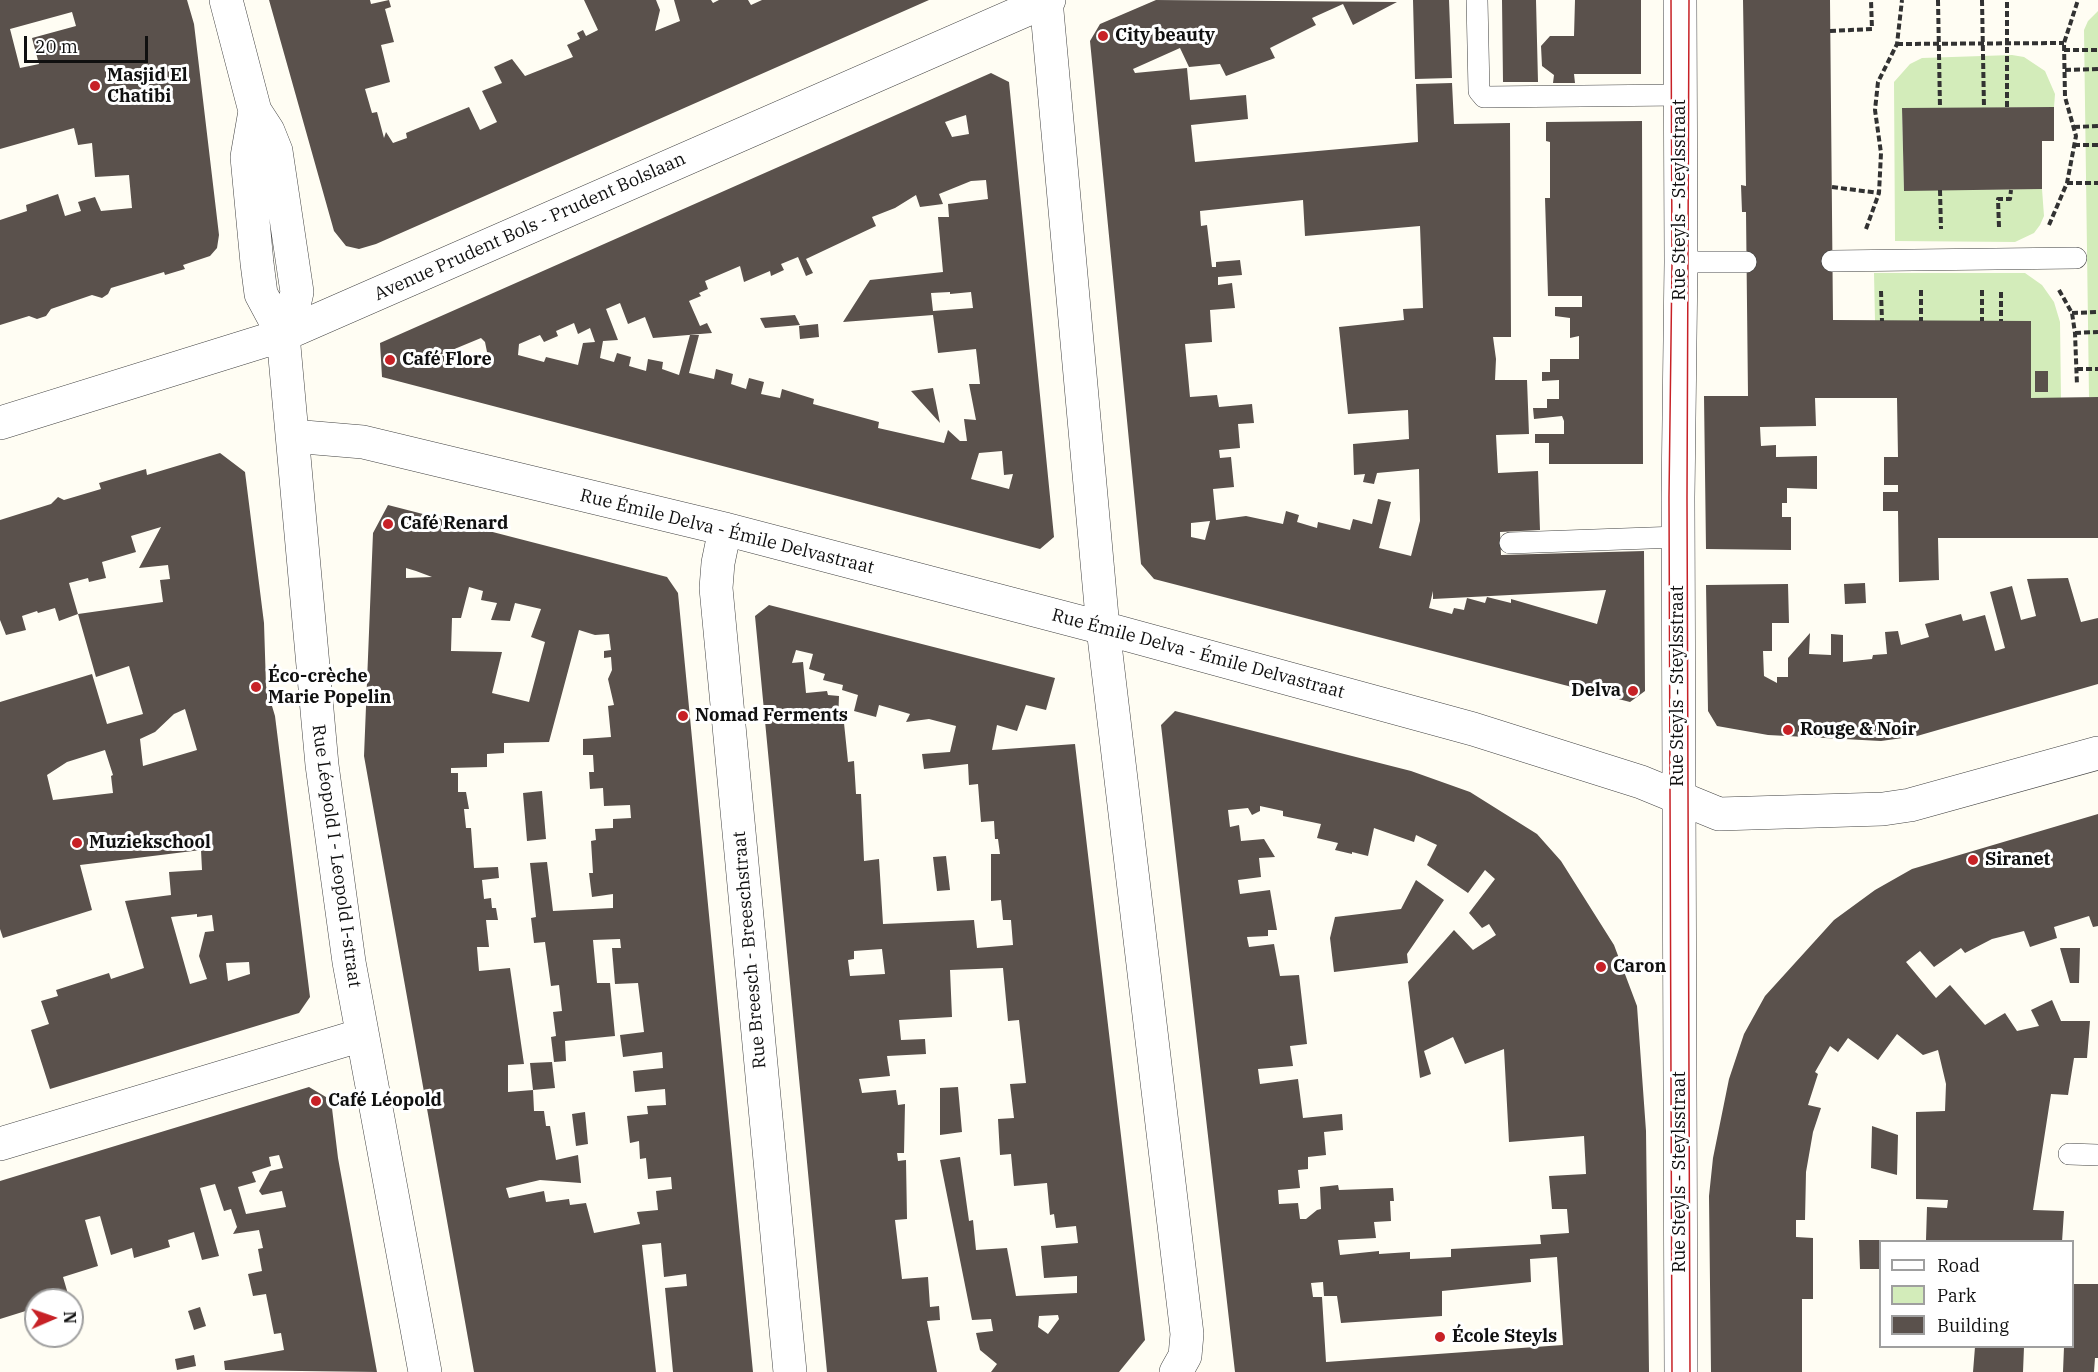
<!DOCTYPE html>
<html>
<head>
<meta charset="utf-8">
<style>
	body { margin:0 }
	#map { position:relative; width:2098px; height:1372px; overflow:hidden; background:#fffdf3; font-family:"IBM Plex Serif",serif }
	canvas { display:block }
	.legend { position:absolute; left:1879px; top:1240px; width:195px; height:108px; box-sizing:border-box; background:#fff; border:2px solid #9f9f9f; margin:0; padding:8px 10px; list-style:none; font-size:18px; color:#101010 }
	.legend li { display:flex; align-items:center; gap:12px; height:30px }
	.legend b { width:30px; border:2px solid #9f9f9f }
	.north { position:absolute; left:24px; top:1288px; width:60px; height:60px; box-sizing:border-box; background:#fff; border:2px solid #9f9f9f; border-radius:50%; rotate:88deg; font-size:16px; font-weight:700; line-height:24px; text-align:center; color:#101010 }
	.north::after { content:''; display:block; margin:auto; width:21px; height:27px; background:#c72126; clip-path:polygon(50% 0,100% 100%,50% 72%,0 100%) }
	.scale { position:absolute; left:24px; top:36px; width:124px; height:27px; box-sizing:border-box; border:3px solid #101010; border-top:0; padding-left:8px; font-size:18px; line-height:21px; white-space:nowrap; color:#101010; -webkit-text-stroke:4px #fff; paint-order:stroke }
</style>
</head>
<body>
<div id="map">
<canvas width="2098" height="1372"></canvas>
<ul class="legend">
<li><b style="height:8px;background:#fff"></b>Road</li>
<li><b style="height:16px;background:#d3ecba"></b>Park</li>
<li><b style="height:16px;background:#5a514c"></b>Building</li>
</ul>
<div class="north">N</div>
<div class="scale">20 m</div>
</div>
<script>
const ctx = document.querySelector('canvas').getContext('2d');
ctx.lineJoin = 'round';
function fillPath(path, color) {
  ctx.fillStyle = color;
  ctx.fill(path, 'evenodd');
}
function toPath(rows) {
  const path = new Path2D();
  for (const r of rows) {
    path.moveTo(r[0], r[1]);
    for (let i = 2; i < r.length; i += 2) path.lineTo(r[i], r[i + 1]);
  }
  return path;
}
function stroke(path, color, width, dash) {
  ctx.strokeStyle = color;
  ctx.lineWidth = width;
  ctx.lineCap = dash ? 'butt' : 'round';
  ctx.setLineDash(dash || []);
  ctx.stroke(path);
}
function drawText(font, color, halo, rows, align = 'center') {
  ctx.font = font + ' "IBM Plex Serif",serif';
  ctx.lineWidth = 6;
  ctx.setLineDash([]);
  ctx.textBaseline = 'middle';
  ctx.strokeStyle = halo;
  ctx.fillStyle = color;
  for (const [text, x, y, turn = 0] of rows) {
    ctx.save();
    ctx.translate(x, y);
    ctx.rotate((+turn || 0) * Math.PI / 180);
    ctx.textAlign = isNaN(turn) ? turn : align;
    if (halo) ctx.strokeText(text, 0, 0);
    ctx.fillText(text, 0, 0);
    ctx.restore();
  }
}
fillPath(toPath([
	[2098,11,2098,397,2089,397,2084,30,2088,21],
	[2012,55,2024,57,2045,71,2055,94,2054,107,1902,109,1904,190,2042,189,2044,216,2040,225,2034,233,2015,242,1895,241,1894,82,1910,64,1922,58],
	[1874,273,2025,273,2042,285,2054,302,2060,322,2061,398,2031,398,2031,322,1875,321]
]), '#d3ecba');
fillPath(toPath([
	[0,0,187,0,194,24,219,235,217,248,210,256,183,265,185,269,165,275,164,272,111,288,108,294,102,298,92,295,51,309,46,316,37,319,29,316,0,325,0,220,27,211,26,205,58,194,65,216,81,211,78,202,95,197,101,211,132,208,129,175,95,177,92,143,78,145,74,128,0,149],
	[72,12,76,26,32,38,39,64,20,68,10,29],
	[269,0,370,0,371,4,389,0,391,7,385,9,394,42,381,45,390,82,365,89,372,113,377,112,384,138,386,132,393,143,407,138,406,133,469,107,480,130,497,122,482,91,502,83,494,67,512,59,525,76,573,57,567,45,580,39,577,33,583,30,586,36,598,30,584,0,656,0,660,10,655,31,680,21,674,0,711,0,713,3,719,0,748,0,751,5,762,0,929,0,376,244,359,249,346,246,334,231],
	[1156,0,1397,2,1353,25,1343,4,1312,18,1316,25,1270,48,1275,58,1226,76,1220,64,1189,67,1180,48,1133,69,1135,73,1187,68,1190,100,1246,95,1248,119,1191,125,1195,162,1418,142,1416,84,1452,83,1454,124,1510,123,1511,337,1493,337,1496,359,1495,380,1527,380,1529,434,1496,435,1498,473,1538,471,1540,530,1500,532,1501,555,1644,551,1645,691,1630,702,1154,579,1141,564,1090,41,1100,24],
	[1303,200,1305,236,1420,226,1423,308,1403,309,1404,320,1339,327,1348,414,1408,410,1409,439,1353,444,1354,475,1365,474,1363,482,1374,484,1377,473,1419,469,1420,521,1411,556,1379,548,1391,502,1378,499,1372,524,1353,519,1350,530,1318,522,1317,528,1297,522,1299,515,1286,511,1283,524,1246,516,1216,520,1213,489,1234,487,1231,457,1220,458,1219,450,1240,448,1238,424,1254,423,1252,404,1219,407,1217,395,1190,397,1185,344,1212,342,1210,310,1235,308,1232,283,1218,285,1218,277,1242,275,1240,260,1216,262,1216,267,1212,267,1207,225,1201,226,1200,211],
	[1210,521,1205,540,1191,537,1191,523],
	[1606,590,1597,624,1511,599,1511,603,1487,597,1485,603,1467,598,1464,610,1454,608,1452,614,1429,608,1433,591,1433,599],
	[1413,0,1449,0,1452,78,1415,79],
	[1502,0,1536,0,1538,82,1503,82],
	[1575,0,1641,0,1641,74,1574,74,1575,83,1553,83,1554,75,1542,66,1541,46,1550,36,1574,36],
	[1743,0,1830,0,1833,320,2031,321,2031,398,2098,397,2098,538,1938,538,1939,580,1899,582,1898,511,1883,511,1883,492,1898,492,1898,485,1884,485,1884,457,1898,457,1897,398,1815,398,1816,426,1760,427,1761,446,1776,445,1776,457,1817,456,1817,489,1787,488,1787,503,1782,503,1782,517,1791,517,1791,550,1706,549,1704,396,1748,396,1746,212,1742,212,1741,185,1746,186],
	[991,73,1009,82,1054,537,1040,549,382,377,380,343],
	[966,115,969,134,952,137,945,122],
	[986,180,988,199,948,204,949,217,938,217,943,272,870,280,843,322,933,315,938,353,976,349,980,384,969,384,976,420,964,419,967,441,960,441,948,430,944,443,878,428,879,422,813,404,814,399,782,389,780,398,761,394,764,382,749,378,746,389,731,384,733,374,716,369,714,379,689,373,699,335,690,335,679,375,662,369,663,362,648,359,646,371,629,366,631,357,617,353,614,362,600,358,603,341,618,340,606,309,620,303,628,324,645,317,653,338,712,333,707,323,700,326,689,301,701,296,699,293,708,289,705,281,740,266,744,282,770,271,771,276,784,270,781,264,798,257,806,276,813,273,806,259,876,226,872,217,895,208,916,195,920,207,943,204,939,194,971,181],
	[950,292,950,294,971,292,973,308,933,311,931,293],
	[574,323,578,334,590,328,595,342,583,343,578,365,546,357,544,362,518,355,519,344,540,335,544,342,558,336,556,331],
	[481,338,485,342,488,357,486,366,440,355],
	[1002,451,1004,475,1013,474,1009,489,971,479,979,453],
	[2054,107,2054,141,2042,141,2042,189,1904,191,1902,108],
	[1642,121,1643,464,1549,464,1549,443,1535,443,1535,434,1564,434,1564,421,1562,416,1534,419,1533,408,1547,408,1547,399,1559,399,1559,380,1542,381,1542,372,1550,372,1550,359,1579,359,1579,336,1570,338,1570,318,1555,316,1555,307,1582,307,1582,296,1548,296,1545,198,1550,198,1550,142,1546,141,1546,122],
	[795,315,800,325,765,328,760,318],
	[818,324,819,337,800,339,799,326],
	[2035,371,2048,371,2048,392,2035,392],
	[933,388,940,423,911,391],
	[220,453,245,472,264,623,266,686,275,716,310,997,299,1013,50,1089,31,1030,49,1024,41,1001,58,996,56,990,109,973,111,979,144,968,125,901,171,895,169,872,202,870,201,850,80,865,92,910,3,938,0,929,0,702,92,674,107,724,143,714,129,666,96,677,78,614,163,602,160,580,170,579,168,565,139,568,161,527,131,536,136,552,102,562,106,578,89,582,88,578,69,583,78,614,59,621,55,608,38,613,37,611,22,616,26,630,6,635,0,620,0,520,51,504,58,497,64,500,101,489,99,483,146,469,147,475],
	[185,709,197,750,143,766,140,739,155,732,174,714],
	[105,750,113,775,111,776,113,793,53,800,47,775,67,762],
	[197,914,197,917,212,915,214,931,205,932,199,956,207,979,190,984,171,917],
	[249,962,250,974,228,981,226,963],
	[388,505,667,577,678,593,753,1372,673,1372,665,1288,687,1286,686,1274,664,1277,661,1243,642,1245,656,1372,474,1372,364,756,373,533],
	[406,568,416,571,432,577,406,578],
	[469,587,483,591,481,600,497,603,491,620,510,621,515,603,541,609,531,637,545,642,529,702,492,693,502,652,451,651,452,618,461,618],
	[579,630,595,635,609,634,611,650,604,651,604,658,611,657,612,670,608,679,614,705,608,706,611,737,583,739,583,755,593,755,594,772,589,772,590,789,603,788,604,806,630,805,631,818,613,819,613,828,595,829,596,840,591,841,593,873,589,873,592,897,613,894,613,908,553,911,547,862,530,863,536,917,531,918,534,943,545,942,551,986,559,985,562,1011,553,1012,556,1036,551,1037,554,1062,566,1061,565,1041,615,1036,610,983,597,983,593,940,620,939,621,948,612,948,615,984,638,983,644,1032,620,1035,623,1057,662,1052,663,1068,633,1071,635,1092,665,1089,666,1105,647,1106,648,1114,627,1116,630,1143,639,1141,640,1159,646,1158,648,1179,671,1177,672,1189,656,1191,658,1210,637,1212,640,1224,594,1233,586,1203,570,1205,569,1199,546,1202,544,1191,509,1198,506,1188,540,1180,581,1183,578,1155,556,1160,550,1126,546,1126,544,1111,534,1111,533,1090,508,1092,508,1065,524,1064,510,968,479,971,477,947,489,947,486,920,498,920,496,908,492,908,491,898,484,899,482,880,499,878,498,867,474,868,471,828,466,828,464,809,469,809,466,792,458,792,458,773,451,773,451,768,487,767,487,754,504,753,504,743,549,742],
	[2068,578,2081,622,2098,618,2098,684,1917,736,1881,741,1768,735,1717,726,1708,711,1706,585,1788,584,1789,623,1772,623,1772,651,1763,651,1764,676,1777,683,1777,677,1788,677,1788,658,1810,633,1809,654,1831,655,1831,634,1843,635,1843,662,1872,659,1873,655,1887,654,1885,632,1898,631,1901,645,1929,637,1925,624,1961,614,1963,621,1985,615,1995,651,2005,648,1990,592,2012,586,2021,620,2036,616,2027,579],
	[1865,583,1866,603,1845,604,1844,584],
	[769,605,1055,678,1046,710,1026,705,1017,731,997,725,992,750,1075,744,1145,1340,1119,1372,991,1372,997,1364,980,1350,976,1333,993,1331,991,1319,972,1320,940,1160,960,1157,969,1221,973,1220,976,1250,1007,1248,1016,1296,1077,1293,1077,1276,1044,1278,1041,1246,1078,1243,1076,1226,1056,1228,1054,1214,1050,1215,1047,1183,1014,1186,1011,1154,1000,1155,998,1119,1014,1118,1010,1084,1026,1083,1019,1020,1008,1021,1003,968,950,970,952,1017,899,1020,901,1040,925,1039,926,1054,887,1056,890,1076,859,1079,862,1093,896,1090,898,1105,905,1104,904,1153,897,1153,898,1161,906,1160,907,1219,895,1220,902,1279,928,1277,930,1307,939,1306,940,1320,927,1321,937,1372,827,1372,755,616],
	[796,650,813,654,809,669,825,674,823,680,843,685,842,690,858,695,854,711,876,717,879,705,910,714,906,722,929,719,956,726,950,752,922,754,924,769,968,764,969,785,978,784,981,822,994,821,995,839,998,839,1000,854,991,854,991,901,1001,900,1003,920,1011,920,1013,945,977,948,974,920,883,924,879,859,864,861,861,794,856,794,854,761,848,762,844,723,838,723,839,696,828,695,827,691,806,693,803,662,792,663],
	[882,949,885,974,850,976,848,960,854,959,854,951],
	[1058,1315,1059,1319,1048,1334,1038,1327,1039,1316],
	[1175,711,1411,771,1470,792,1537,834,1561,861,1614,945,1637,1006,1646,1131,1649,1372,1235,1372,1161,725],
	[1260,806,1283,811,1283,816,1321,824,1317,838,1338,843,1335,850,1352,854,1352,852,1368,856,1374,828,1414,842,1416,835,1437,845,1427,865,1468,893,1485,870,1495,879,1469,913,1482,928,1489,924,1496,935,1473,950,1454,930,1408,982,1420,1078,1431,1074,1424,1051,1453,1037,1465,1064,1504,1049,1509,1142,1584,1136,1586,1174,1549,1176,1552,1209,1567,1209,1569,1233,1540,1235,1541,1244,1451,1249,1451,1257,1410,1259,1410,1252,1379,1254,1379,1251,1340,1255,1338,1240,1376,1238,1374,1222,1391,1221,1390,1201,1394,1201,1393,1188,1339,1190,1338,1185,1320,1187,1321,1209,1317,1210,1306,1219,1300,1219,1298,1203,1279,1204,1278,1190,1300,1188,1298,1170,1308,1169,1308,1157,1326,1155,1324,1132,1343,1130,1342,1114,1303,1118,1298,1079,1260,1084,1258,1069,1293,1066,1290,1046,1307,1044,1299,975,1280,976,1274,944,1249,947,1247,937,1268,936,1268,930,1277,930,1270,890,1240,894,1238,880,1261,877,1259,858,1275,857,1264,839,1241,841,1239,825,1230,827,1228,810,1248,808,1252,815,1260,811],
	[1557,1257,1563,1345,1326,1362,1322,1297,1313,1297,1311,1283,1323,1282,1324,1296,1337,1296,1341,1323,1442,1316,1442,1291,1531,1282,1530,1259],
	[542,791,546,839,527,841,523,793],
	[2098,814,2098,926,2093,927,2089,916,2054,927,2057,938,2030,947,2024,931,1992,939,1965,953,1961,948,1934,967,1920,951,1906,962,1936,998,1950,985,1985,1025,2005,1013,2017,1031,2039,1026,2031,1010,2052,1000,2061,1021,2090,1021,2087,1058,2074,1058,2068,1095,2051,1094,2033,1210,2064,1211,2062,1242,1926,1240,1927,1207,1947,1208,1948,1200,1916,1199,1916,1112,1945,1111,1946,1084,1938,1050,1923,1055,1897,1034,1878,1060,1848,1038,1838,1052,1830,1046,1815,1072,1818,1074,1808,1105,1821,1108,1813,1132,1806,1172,1805,1220,1796,1220,1796,1237,1813,1238,1813,1299,1802,1299,1802,1372,1711,1372,1709,1196,1713,1158,1729,1079,1744,1034,1765,996,1834,920,1875,890,1912,869],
	[946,856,950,890,937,891,933,857],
	[1416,880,1444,900,1407,954,1408,963,1334,972,1330,938,1335,917,1401,909],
	[2060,948,2080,948,2079,983,2070,983],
	[552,1062,555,1088,533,1090,530,1063],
	[309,1087,331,1100,338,1158,377,1372,225,1370,224,1361,284,1350,281,1333,274,1334,266,1294,253,1296,248,1274,262,1271,258,1249,263,1248,259,1230,233,1234,237,1227,231,1209,224,1211,215,1184,200,1188,219,1256,202,1260,194,1232,168,1240,170,1247,134,1258,132,1248,111,1255,100,1216,85,1220,98,1266,63,1277,68,1294,60,1297,61,1300,36,1300,36,1322,32,1309,0,1319,0,1181],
	[279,1155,283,1168,270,1171,259,1191,262,1195,282,1191,286,1207,246,1214,238,1187,256,1182,252,1172,271,1166,269,1157],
	[958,1087,962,1132,940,1135,940,1088],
	[585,1112,588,1144,576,1146,572,1114],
	[1872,1126,1898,1135,1897,1175,1871,1168],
	[1859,1240,1881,1240,1880,1269,1860,1269],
	[2073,1284,2098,1284,2098,1358,2095,1358,2094,1372,2063,1372,2064,1347,2073,1347],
	[200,1307,206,1326,194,1330,188,1311],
	[1975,1347,2024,1347,2023,1372,1973,1372],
	[194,1355,196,1366,177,1370,175,1359]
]), '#5a514c');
const service = toPath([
	[1477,0,1479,91,1484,97,1680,95],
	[1832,261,2076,258],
	[1681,262,1746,262],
	[1510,543,1678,537],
	[2069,1154,2098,1155]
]);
const minor = toPath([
	[226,0,255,111,268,131,276,151,297,292,292,314,283,335],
	[1046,0,1103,628,1187,1334,1185,1356,1176,1372],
	[255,111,247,157,257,263,261,294,283,335,322,765,349,962,425,1372],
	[0,423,283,335,1049,0],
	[292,436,363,442,725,529,1103,628,1473,729,1641,782,1719,814,1883,809,1910,805,2098,753],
	[725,529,718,563,716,588,790,1372],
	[0,1144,362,1035]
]);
const tertiary = toPath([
	[1680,0,1681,262,1678,497,1681,1372]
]);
stroke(service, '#434343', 22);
stroke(minor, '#434343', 34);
stroke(tertiary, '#434343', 34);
stroke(toPath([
	[1938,0,1940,108],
	[1982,0,1984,108],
	[1830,31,1872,29,1871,0],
	[1897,44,2064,43],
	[2064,50,2098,50],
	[2065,70,2098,69],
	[2007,107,2007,0],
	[2074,127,2098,126],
	[2074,145,2098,145],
	[2067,183,2098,183],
	[1832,187,1879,193],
	[1940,190,1941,229],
	[2049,225,2067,183,2076,136,2065,97,2064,43,2078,0],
	[1999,227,1998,199,2010,199,2011,190],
	[1866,229,1879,193,1881,153,1875,110,1878,82,1897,44,1902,0],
	[1921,290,1921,321],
	[1982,290,1982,321],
	[2059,290,2072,313,2075,333,2077,385],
	[1881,291,1882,321],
	[2001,292,2001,321],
	[2072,313,2098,312],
	[2075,333,2098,332],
	[2077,369,2098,369]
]), '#323232', 4, [6, 3]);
stroke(service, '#fff', 21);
stroke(minor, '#fff', 33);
stroke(tertiary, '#fff', 33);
stroke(toPath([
	[1671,0,1672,263,1669,497,1672,1372],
	[1689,0,1687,497,1690,1372]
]), '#c72126', 1.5);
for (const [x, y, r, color] of [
	[1103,36,6,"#c72126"],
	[95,86,6,"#c72126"],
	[390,360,6,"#c72126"],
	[388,524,6,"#c72126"],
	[256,687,6,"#c72126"],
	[1633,691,6,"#c72126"],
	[683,716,6,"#c72126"],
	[1788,730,6,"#c72126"],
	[77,843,6,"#c72126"],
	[1973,860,6,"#c72126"],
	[1601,967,6,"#c72126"],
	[316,1101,6,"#c72126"],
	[1440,1337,6,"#c72126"]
]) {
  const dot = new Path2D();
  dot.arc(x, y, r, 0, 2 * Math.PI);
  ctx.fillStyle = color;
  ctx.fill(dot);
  stroke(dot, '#fff', 2);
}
drawText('bold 18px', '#101010', '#fff', [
	["City beauty",1115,36],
	["Masjid El",107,76],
	["Chatibi",107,97],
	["Café Flore",402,360],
	["Café Renard",400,524],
	["Éco-crèche",268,677],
	["Marie Popelin",268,698],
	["Delva",1621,691,"right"],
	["Nomad Ferments",695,716],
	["Rouge & Noir",1800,730],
	["Muziekschool",89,843],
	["Siranet",1985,860],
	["Caron",1613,967],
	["Café Léopold",328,1101],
	["École Steyls",1452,1337]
], 'left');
drawText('18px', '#101010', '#fff', [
	["Rue Steyls - Steylsstraat",1680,200,-90],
	["Avenue Prudent Bols - Prudent Bolslaan",530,227,-24],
	["Rue Émile Delva - Émile Delvastraat",727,532,14],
	["Rue Émile Delva - Émile Delvastraat",1198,654,15],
	["Rue Steyls - Steylsstraat",1678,686,-90],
	["Rue Léopold I - Leopold I-straat",336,856,82],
	["Rue Breesch - Breeschstraat",750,950,-95],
	["Rue Steyls - Steylsstraat",1680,1172,-90]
]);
</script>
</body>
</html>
